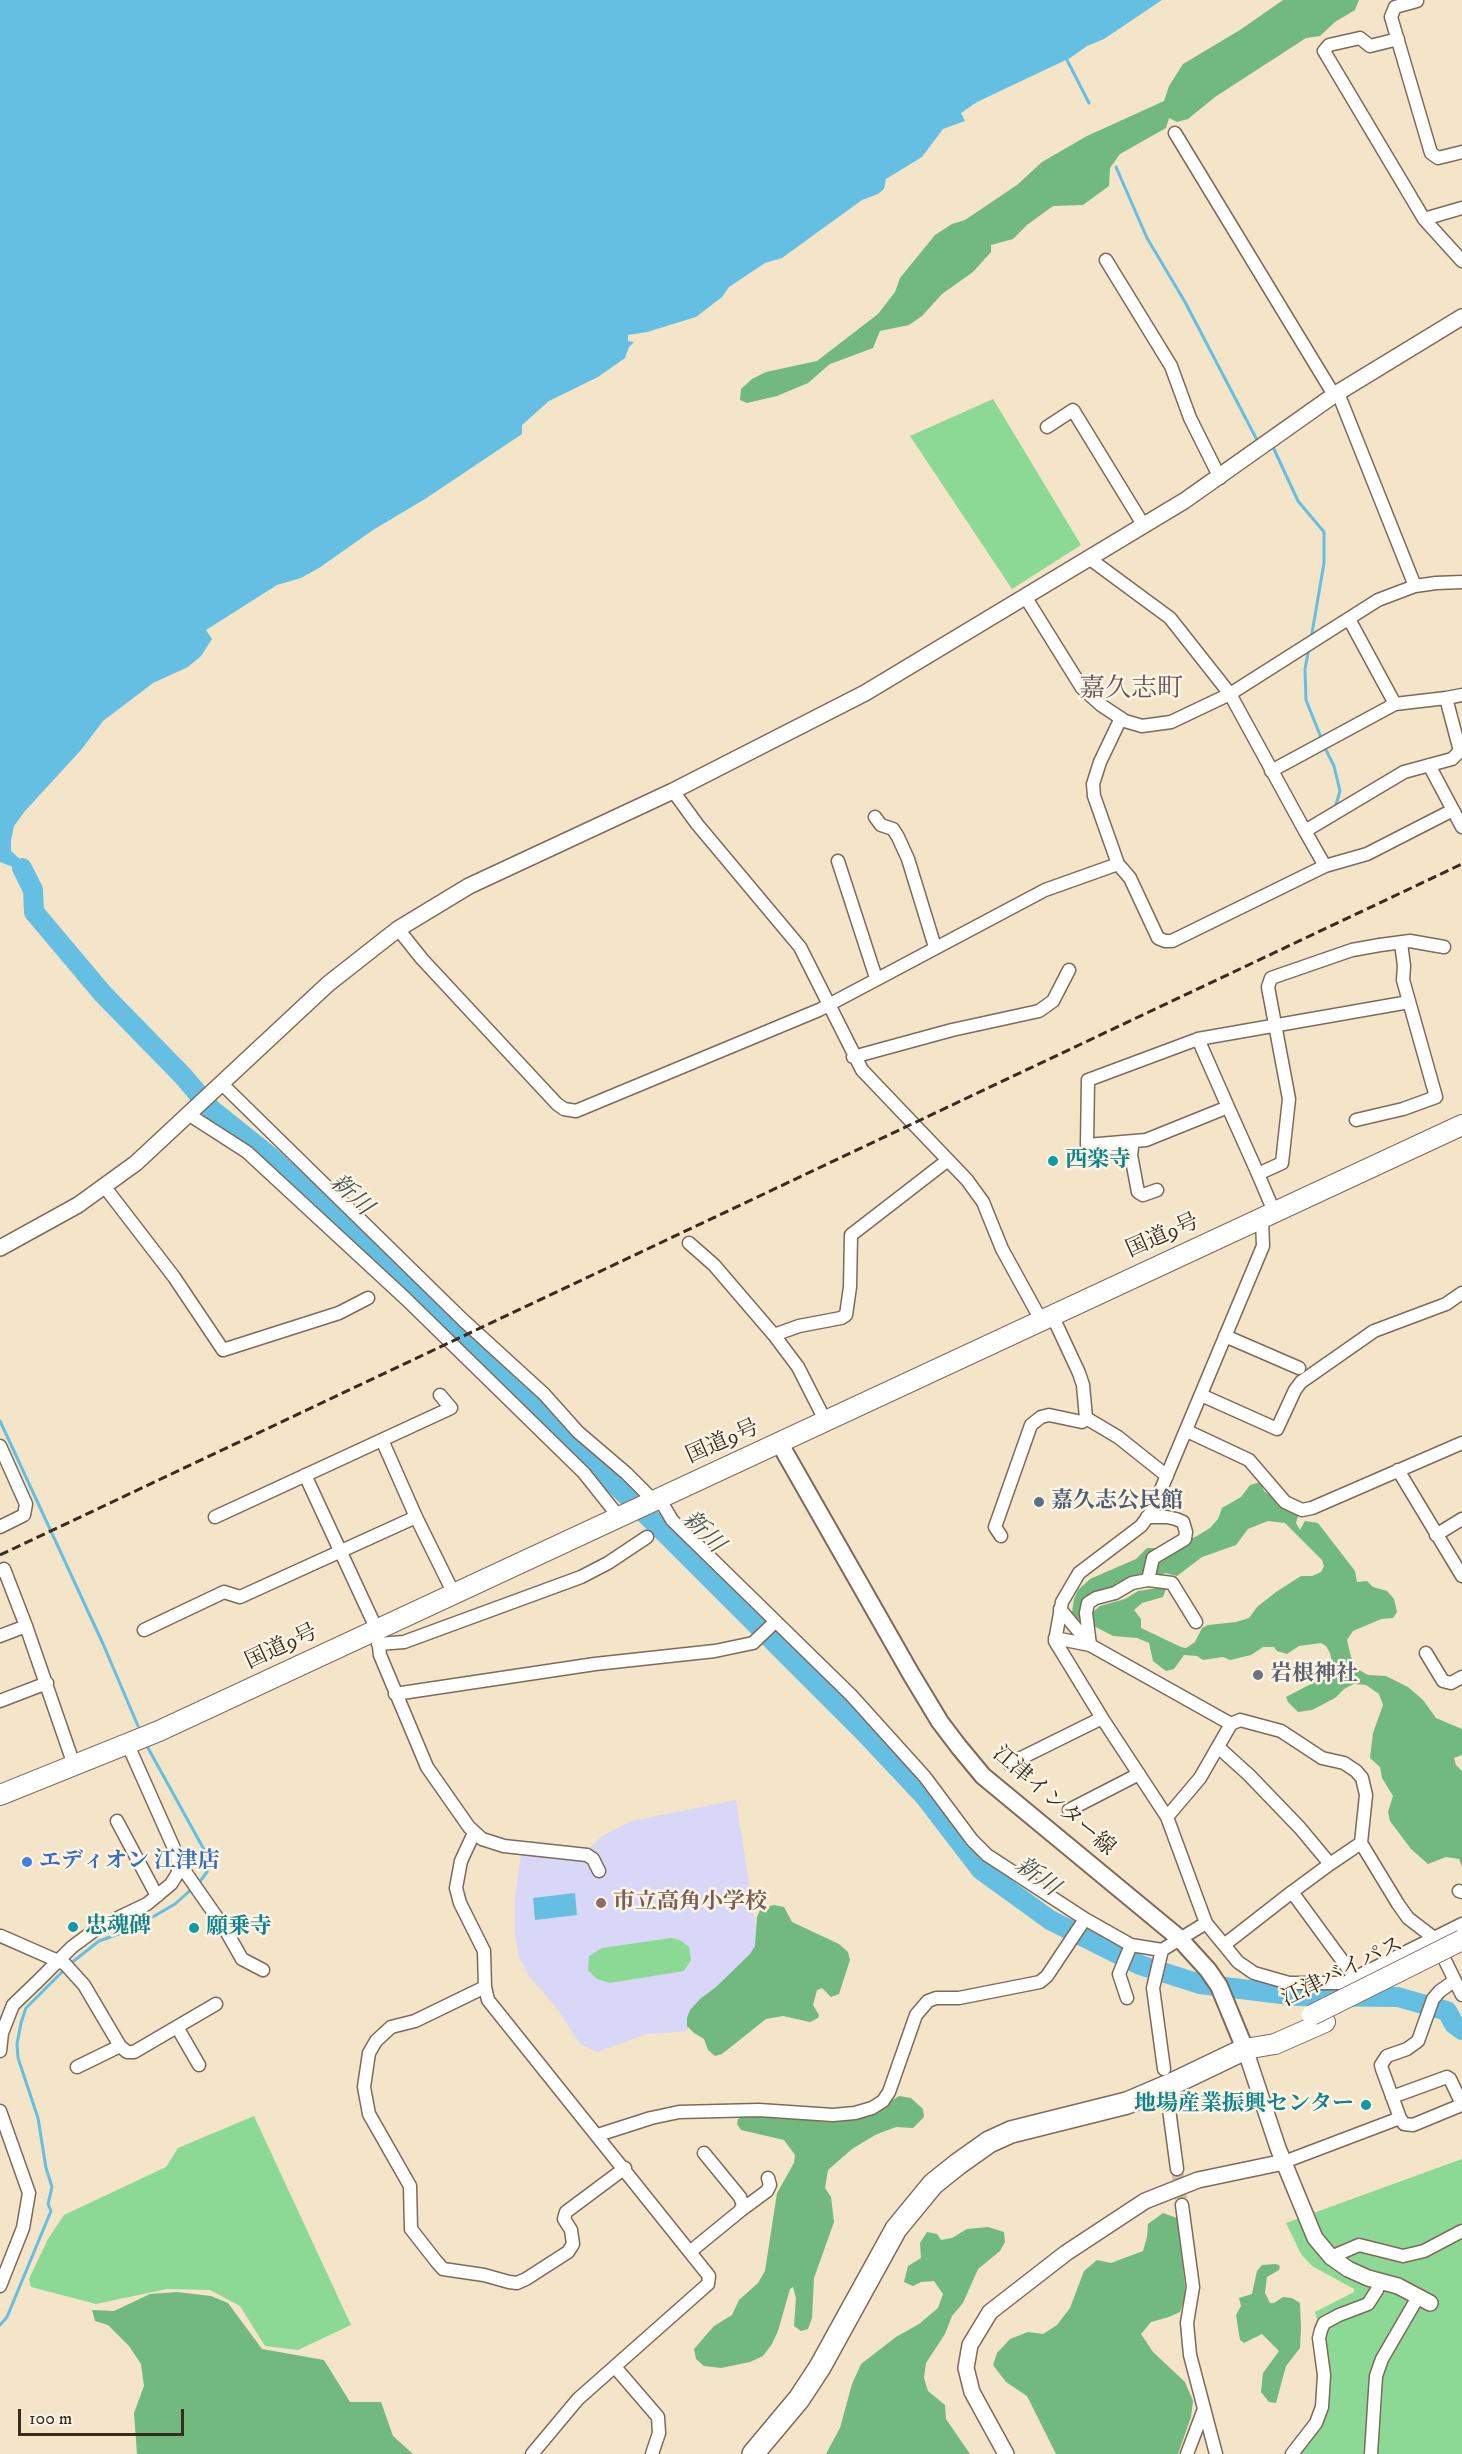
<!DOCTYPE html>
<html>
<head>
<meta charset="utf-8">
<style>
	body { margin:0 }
	#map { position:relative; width:1462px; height:2454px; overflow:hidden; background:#f4e4c8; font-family:"IM FELL DW Pica",serif }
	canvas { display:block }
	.scale { position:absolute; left:18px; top:2409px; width:166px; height:27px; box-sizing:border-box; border:3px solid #3b2a1e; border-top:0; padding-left:8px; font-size:18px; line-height:21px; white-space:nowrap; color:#3b2a1e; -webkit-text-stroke:4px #fcf5e5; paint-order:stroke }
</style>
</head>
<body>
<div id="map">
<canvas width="1462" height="2454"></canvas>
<div class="scale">100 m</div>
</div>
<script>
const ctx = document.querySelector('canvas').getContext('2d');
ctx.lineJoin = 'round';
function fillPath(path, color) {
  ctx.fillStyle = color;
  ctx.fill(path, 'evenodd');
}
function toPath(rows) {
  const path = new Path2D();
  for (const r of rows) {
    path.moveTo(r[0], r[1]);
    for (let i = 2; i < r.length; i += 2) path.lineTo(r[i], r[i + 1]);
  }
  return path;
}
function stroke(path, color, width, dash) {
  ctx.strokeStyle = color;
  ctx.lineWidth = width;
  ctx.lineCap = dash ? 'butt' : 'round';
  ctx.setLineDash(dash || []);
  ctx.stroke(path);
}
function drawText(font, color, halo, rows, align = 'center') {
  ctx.font = font + ' "IM FELL DW Pica","Noto Serif JP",serif';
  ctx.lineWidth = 5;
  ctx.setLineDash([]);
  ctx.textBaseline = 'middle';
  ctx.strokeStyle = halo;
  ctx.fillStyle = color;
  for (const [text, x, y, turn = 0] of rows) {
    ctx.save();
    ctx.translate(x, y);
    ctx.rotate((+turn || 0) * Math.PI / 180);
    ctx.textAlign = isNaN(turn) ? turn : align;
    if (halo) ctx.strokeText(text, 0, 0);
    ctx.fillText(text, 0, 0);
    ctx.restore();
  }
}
fillPath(toPath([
	[736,1800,759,1946,692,2015,687,2031,647,2034,597,2052,580,2044,558,2010,529,1976,519,1957,515,1935,515,1898,521,1853,590,1847,604,1835,632,1821]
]), '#d9d7f7');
fillPath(toPath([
	[993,399,1081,545,1012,589,910,436],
	[671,1938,680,1940,689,1947,691,1960,684,1971,610,1983,597,1979,588,1970,589,1956,602,1948],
	[254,2116,351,2325,298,2350,265,2346,240,2306,210,2290,167,2289,96,2304,31,2287,29,2279,48,2239,64,2215,166,2167,178,2148],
	[1462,2159,1462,2454,1285,2454,1312,2422,1317,2408,1319,2391,1318,2322,1315,2312,1354,2292,1354,2289,1312,2266,1301,2254,1286,2223]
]), '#8cd996');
fillPath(toPath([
	[1283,0,1359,0,1355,10,1335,22,1320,36,1306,38,1215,97,1188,119,1177,122,1169,118,1166,128,1120,154,1110,168,1109,186,1083,205,1053,206,1027,225,1013,239,991,245,991,252,973,272,942,294,922,316,909,325,880,331,873,348,830,364,808,383,777,396,747,403,740,400,741,389,752,379,766,372,817,361,878,314,895,292,900,278,935,235,952,224,965,220,1017,185,1042,162,1087,136,1164,101,1169,86,1183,64,1240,30],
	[1260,1482,1264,1491,1298,1516,1296,1523,1300,1530,1305,1521,1318,1523,1355,1571,1357,1582,1367,1581,1373,1587,1387,1591,1394,1599,1397,1612,1393,1618,1381,1619,1353,1631,1347,1640,1350,1653,1354,1667,1368,1675,1386,1676,1408,1687,1423,1700,1436,1718,1462,1729,1462,1755,1454,1758,1456,1765,1462,1771,1462,1867,1459,1859,1446,1857,1428,1864,1411,1849,1390,1821,1388,1812,1393,1796,1382,1778,1380,1767,1370,1758,1373,1733,1383,1705,1379,1694,1366,1685,1354,1684,1344,1689,1335,1698,1312,1710,1298,1712,1288,1702,1286,1697,1334,1672,1330,1653,1326,1646,1321,1643,1299,1646,1287,1654,1277,1651,1274,1647,1263,1647,1251,1655,1230,1660,1223,1657,1203,1660,1197,1656,1184,1655,1174,1669,1166,1671,1153,1661,1149,1643,1137,1638,1113,1636,1094,1626,1093,1612,1100,1606,1125,1599,1138,1591,1158,1588,1166,1589,1163,1597,1142,1603,1134,1610,1141,1619,1141,1628,1181,1647,1186,1648,1195,1642,1202,1628,1208,1625,1236,1622,1249,1618,1257,1607,1276,1592,1301,1576,1312,1576,1321,1572,1324,1566,1322,1560,1285,1523,1268,1521,1248,1529,1236,1545,1202,1557,1177,1576,1165,1573,1082,1608,1081,1619,1076,1620,1072,1612,1074,1599,1078,1590,1090,1579,1136,1559,1147,1548,1173,1548,1197,1536,1210,1528,1218,1519,1222,1508,1241,1497,1250,1485],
	[774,1905,784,1907,792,1922,839,1944,848,1952,850,1960,839,1994,831,1997,822,1988,817,1990,813,2005,819,2015,818,2018,810,2022,783,2016,766,2019,722,2054,715,2056,708,2050,704,2039,694,2033,687,2026,687,2018,690,2010,700,1999,716,1987,750,1954,755,1946,757,1917,761,1908],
	[899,2096,911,2098,923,2109,924,2117,913,2128,896,2127,875,2135,852,2149,828,2170,825,2188,831,2197,834,2222,814,2278,812,2318,808,2329,801,2331,794,2326,796,2298,793,2287,790,2289,778,2331,772,2344,763,2356,750,2362,721,2368,704,2366,696,2359,694,2349,714,2326,732,2315,739,2300,758,2283,765,2271,777,2193,794,2163,795,2155,784,2140,741,2130,737,2124,738,2119,744,2116,836,2122,850,2120,885,2105],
	[1163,2213,1177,2218,1186,2294,1180,2312,1169,2317,1151,2322,1141,2334,1153,2352,1185,2382,1193,2401,1191,2417,1178,2454,1056,2454,1027,2396,1006,2382,993,2365,997,2353,1010,2339,1028,2332,1043,2334,1057,2325,1070,2308,1084,2271,1097,2260,1111,2263,1143,2251,1147,2237,1148,2224],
	[988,2227,1004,2232,1005,2242,1000,2251,978,2269,963,2303,952,2316,945,2334,926,2363,924,2378,928,2391,945,2405,946,2419,970,2454,826,2454,840,2428,852,2384,861,2364,896,2337,919,2324,938,2308,943,2294,934,2281,921,2282,913,2286,904,2282,908,2266,921,2258,920,2243,927,2232,937,2234,941,2240,952,2238,967,2229],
	[1276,2264,1280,2266,1279,2270,1267,2277,1265,2293,1270,2303,1274,2303,1283,2297,1292,2298,1300,2303,1301,2327,1300,2348,1286,2366,1276,2403,1269,2402,1261,2392,1263,2373,1279,2351,1262,2334,1244,2343,1240,2340,1236,2315,1241,2306,1239,2298,1252,2294,1257,2271,1262,2265],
	[177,2292,211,2296,228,2303,262,2349,324,2360,350,2402,381,2402,393,2436,413,2454,137,2454,134,2413,144,2386,141,2364,129,2346,108,2325,95,2321,92,2310,114,2311,150,2294]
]), '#71b97f');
fillPath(toPath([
	[0,0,1162,0,1104,39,1087,46,1070,58,977,102,961,113,965,121,943,129,922,157,886,179,884,189,878,194,862,200,782,258,765,263,729,287,722,297,696,317,647,332,628,335,628,341,634,342,629,347,625,358,598,377,549,401,522,425,522,434,425,499,373,530,319,568,301,578,277,585,206,630,212,639,201,656,188,667,153,683,103,721,81,750,25,811,14,826,11,840,11,851,23,862,24,867,18,869,0,862],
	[575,1893,577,1915,535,1920,533,1898]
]), '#65bfe2');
stroke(toPath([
	[1066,58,1089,103],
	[1116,167,1147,238,1185,302,1257,440],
	[1273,447,1298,501,1324,532,1324,563,1311,639],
	[1309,648,1305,669,1306,700,1322,740],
	[1324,746,1334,766,1340,791,1335,808],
	[0,1421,104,1646,138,1726],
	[148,1748,207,1855,207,1872,198,1884],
	[70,1964,99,1941,130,1930,175,1904,193,1888],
	[0,2325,7,2317,51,2211,48,2204,52,2187,46,2168,38,2118,18,2058,17,2044,21,2023,26,2008,65,1969]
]), '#65bfe2', 3);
stroke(toPath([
	[22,868,33,890,34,912,103,994,183,1076,211,1109,271,1157,482,1354,668,1536,862,1730,925,1797,981,1870,1050,1920,1140,1965,1200,1984,1298,1996,1398,1997,1447,2011,1454,2024,1462,2030]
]), '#65bfe2', 20);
stroke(toPath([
	[1177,2169,1182,2205]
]), '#cfbfa6', 12, [12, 6]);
const minor = toPath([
	[1417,1,1395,7,1391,17,1431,153,1438,158,1462,152],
	[1398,39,1370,46,1360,38,1329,45,1324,51,1424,219,1462,261],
	[1175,133,1334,395],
	[1424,219,1462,208],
	[1106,260,1171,366,1190,418,1220,478],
	[1338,393,1415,586],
	[1047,427,1073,410,1144,526],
	[1090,559,1170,618,1230,694,1305,831,1404,772,1452,759,1460,751,1446,698,1395,704,1349,619],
	[1026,598,1082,688,1101,705,1125,721,1142,726,1171,722,1230,694,1378,600,1415,586,1436,583,1462,582],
	[1446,698,1462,695],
	[1429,765,1462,827],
	[1271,771,1395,704],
	[673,791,697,824,800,947,862,1070,967,1180,983,1202,1002,1249,1041,1320],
	[875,817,881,825,893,829,898,837,908,859,935,947],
	[1305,831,1325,866,1367,854,1453,810],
	[838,861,876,978],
	[1118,864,1094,796,1093,784,1100,762,1121,718],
	[398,929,422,959,557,1104,564,1109,576,1111,819,1010,1045,890,1118,864,1130,878,1158,938,1165,941,1172,941,1325,866],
	[1198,1039,1409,1002],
	[853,1057,952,1030,1039,1011,1053,1001,1069,970],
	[221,1083,463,1320,544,1394,578,1432,626,1473,654,1501],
	[1228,1107,1146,1140,1087,1145,1088,1080,1198,1039,1228,1107,1258,1174,1275,1214],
	[188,1114,247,1152,406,1299,584,1473,619,1517],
	[1356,1120,1403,1109,1436,1097,1403,980,1404,966,1401,943],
	[1133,1141,1131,1155,1138,1192,1143,1195,1157,1190],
	[1258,1174,1282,1163,1289,1099,1268,987,1271,978,1352,950,1380,945,1410,941,1444,947],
	[104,1186,174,1277,223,1350,339,1313,368,1298],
	[1262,1219,1263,1246,1152,1511,1141,1526,1079,1573,1062,1602,1055,1641,1102,1718,1167,1817,1206,1923,1238,1962,1254,1973,1289,1983,1344,1983,1462,1924],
	[689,1243,714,1265,774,1335,798,1367,826,1422],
	[1052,1315,1079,1373,1083,1385,1086,1418,1118,1437,1167,1476],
	[774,1335,799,1326,841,1318,846,1315,850,1287,851,1235,948,1160],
	[1225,1336,1299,1368],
	[1201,1395,1277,1429,1295,1390,1301,1382,1374,1331,1446,1304,1462,1293],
	[1187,1431,1249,1460,1285,1502,1302,1510,1312,1508,1462,1443],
	[382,1440,416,1517,454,1594],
	[0,1446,26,1504,24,1515,0,1527],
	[1398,1470,1462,1576],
	[305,1475,377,1630,380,1655,427,1767,469,1827,482,1839,504,1846,587,1855,593,1859,599,1871],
	[659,1498,672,1520,851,1695,925,1777,972,1840,987,1855,1085,1919,1131,1945,1162,1950,1206,1923],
	[215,1517,451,1408,440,1395],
	[1147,1517,1167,1517,1176,1519,1183,1522,1186,1532,1185,1539,1153,1558,1148,1580],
	[1436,1535,1462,1519],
	[1001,1536,995,1527,1031,1425,1041,1417,1049,1415,1082,1422,1086,1418],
	[0,1571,4,1569,26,1626,74,1765],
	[1060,1609,1090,1645,1231,1724,1200,1778,1167,1817],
	[144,1630,224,1592,240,1597,416,1517],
	[0,1636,26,1626],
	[1055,1638,1090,1645,1086,1613,1088,1603,1096,1598,1115,1593,1132,1583,1148,1580,1172,1583,1196,1622],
	[378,1644,404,1642,581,1577,608,1563,647,1537],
	[1426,1653,1443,1681,1451,1683,1462,1677],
	[395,1694,595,1664,715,1651,753,1643,775,1622],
	[0,1701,47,1683],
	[1231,1724,1240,1720,1281,1731,1322,1758,1344,1763,1356,1771,1362,1778,1366,1795,1361,1843],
	[1218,1747,1249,1775,1300,1828,1330,1864,1292,1892,1355,1978],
	[1009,1764,1102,1718],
	[1069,1810,1139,1774],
	[117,1821,157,1896],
	[474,1833,461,1861,456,1888,460,1903,484,1951,485,1987,488,2000,709,2276,708,2284,578,2399,532,2454],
	[179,1863,225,1929,242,1959,263,1970],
	[1330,1864,1361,1843,1398,1904,1408,1918,1434,1938,1462,1995],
	[1459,1891,1462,1892],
	[1,1936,65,1964,84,1985,120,2046,127,2052,134,2052,216,2004],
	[1224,1945,1292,1892],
	[1162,1950,1153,1988,1164,2069],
	[485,1987,415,2021,391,2027,376,2041,369,2053,364,2087,369,2114,410,2186,411,2229,436,2261,443,2269,484,2275,509,2282,517,2283,526,2279,568,2252,573,2244,571,2230,564,2219,566,2212,625,2168],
	[1127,1998,1119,1974,1131,1945],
	[177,2027,199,2065],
	[0,2051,2,2033,13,2005,38,1981,72,1947,99,1927,147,1904,171,1884,178,1873,177,1855,128,1745],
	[77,2067,120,2046],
	[1392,2097,1447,2077,1450,2079,1461,2102,1459,2106,1413,2125,1404,2124,1400,2118,1382,2069,1381,2065,1387,2056,1407,2049,1418,2041,1433,1999,1440,1991,1454,1981],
	[1169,2109,1177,2169],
	[0,2111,29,2193,23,2228,0,2286],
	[598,2135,651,2118,679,2112,759,2110,833,2115,855,2113,872,2108,883,2101,889,2092,916,2015,928,2001,936,1998,959,1998,1040,1982,1047,1976,1085,1919],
	[1284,2162,1400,2118],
	[1182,2205,1193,2287,1187,2323,1190,2355,1216,2454],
	[740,2211,767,2191,770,2185,768,2178],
	[691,2251,740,2211,743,2205,740,2197,704,2153],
	[1331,2257,1359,2245,1403,2256,1424,2251,1462,2231],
	[615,2367,658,2417,659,2433,652,2454],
	[1187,2454,1204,2409],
	[1292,2454,1316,2423,1322,2407,1324,2375,1319,2338,1321,2330,1324,2323,1339,2315,1368,2304,1377,2290,1379,2282],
	[1371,2454,1376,2376,1382,2359,1418,2297]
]);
const tertiary = toPath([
	[0,1248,78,1205,136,1163,328,984,398,929,469,886,673,791,865,693,1184,501,1334,395,1462,317],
	[1245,2049,1278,2148,1315,2238,1331,2257,1348,2269,1368,2278,1398,2286,1430,2303],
	[1006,2454,972,2392,966,2368,970,2345,990,2312,1066,2253,1145,2201,1198,2180,1284,2162]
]);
const secondary = toPath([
	[780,1444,911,1674,940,1722,959,1747,983,1776,1179,1938,1208,1970,1219,1986,1245,2049]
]);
const trunk = toPath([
	[0,1795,159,1731,1462,1125],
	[1245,2049,1275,2044,1325,2022]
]);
const motorway = toPath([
	[753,2454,799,2399,820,2367,896,2229,933,2184,958,2164,989,2142,1011,2132,1127,2103,1174,2083,1245,2049]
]);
stroke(minor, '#7c6b5a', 15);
stroke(tertiary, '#7c6b5a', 18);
stroke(secondary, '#7c6b5a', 20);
stroke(trunk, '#7c6b5a', 22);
stroke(motorway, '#7c6b5a', 24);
stroke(minor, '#fff', 12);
stroke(tertiary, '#fff', 15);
stroke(secondary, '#fff', 16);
stroke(trunk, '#fff', 20);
stroke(motorway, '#fff', 21);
stroke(toPath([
	[0,1555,1462,864]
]), '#3b2a1e', 3, [9, 4.5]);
const trunkBridge = toPath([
	[1312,2015,1462,1940]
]);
stroke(trunkBridge, '#7c6b5a', 22, []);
stroke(trunkBridge, '#fff', 20);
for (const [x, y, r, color] of [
	[1053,1161,6,"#0f9aa8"],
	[1039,1502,6,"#5c6f8a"],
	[1258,1675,6,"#6b7280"],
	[27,1862,6,"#3f7fe0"],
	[601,1903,6,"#8d6e63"],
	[73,1927,6,"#0f9aa8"],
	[194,1928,6,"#0f9aa8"],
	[1366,2105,6,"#0f9aa8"]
]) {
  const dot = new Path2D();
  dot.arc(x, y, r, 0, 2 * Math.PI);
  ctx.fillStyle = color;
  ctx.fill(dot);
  stroke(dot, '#fcf5e5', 2);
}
drawText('bold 22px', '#0d838f', '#fcf5e5', [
	["西楽寺",1065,1161],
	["忠魂碑",85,1927],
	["願乗寺",206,1928],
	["地場産業振興センター",1354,2105,"right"]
], 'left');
drawText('22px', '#3b2a1e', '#fcf5e5', [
	["国道9号",1163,1237,-24],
	["国道9号",723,1443,-24],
	["国道9号",282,1648,-25],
	["江津インター線",1053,1802,41],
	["江津バイパス",1343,1973,-26]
]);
drawText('bold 22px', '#4e5e75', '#fcf5e5', [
	["嘉久志公民館",1051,1502]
], 'left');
drawText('bold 22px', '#5b616d', '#fcf5e5', [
	["岩根神社",1270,1675]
], 'left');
drawText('bold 22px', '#366cbe', '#fcf5e5', [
	["エディオン 江津店",39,1862]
], 'left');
drawText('bold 22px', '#785e54', '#fcf5e5', [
	["市立高角小学校",613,1903]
], 'left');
drawText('italic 24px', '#485759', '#fcf5e5', [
	["新川",350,1196,43],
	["新川",702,1533,45],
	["新川",1036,1878,36]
]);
drawText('26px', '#6a5257', '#fcf5e5', [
	["嘉久志町",1131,691]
]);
</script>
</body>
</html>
